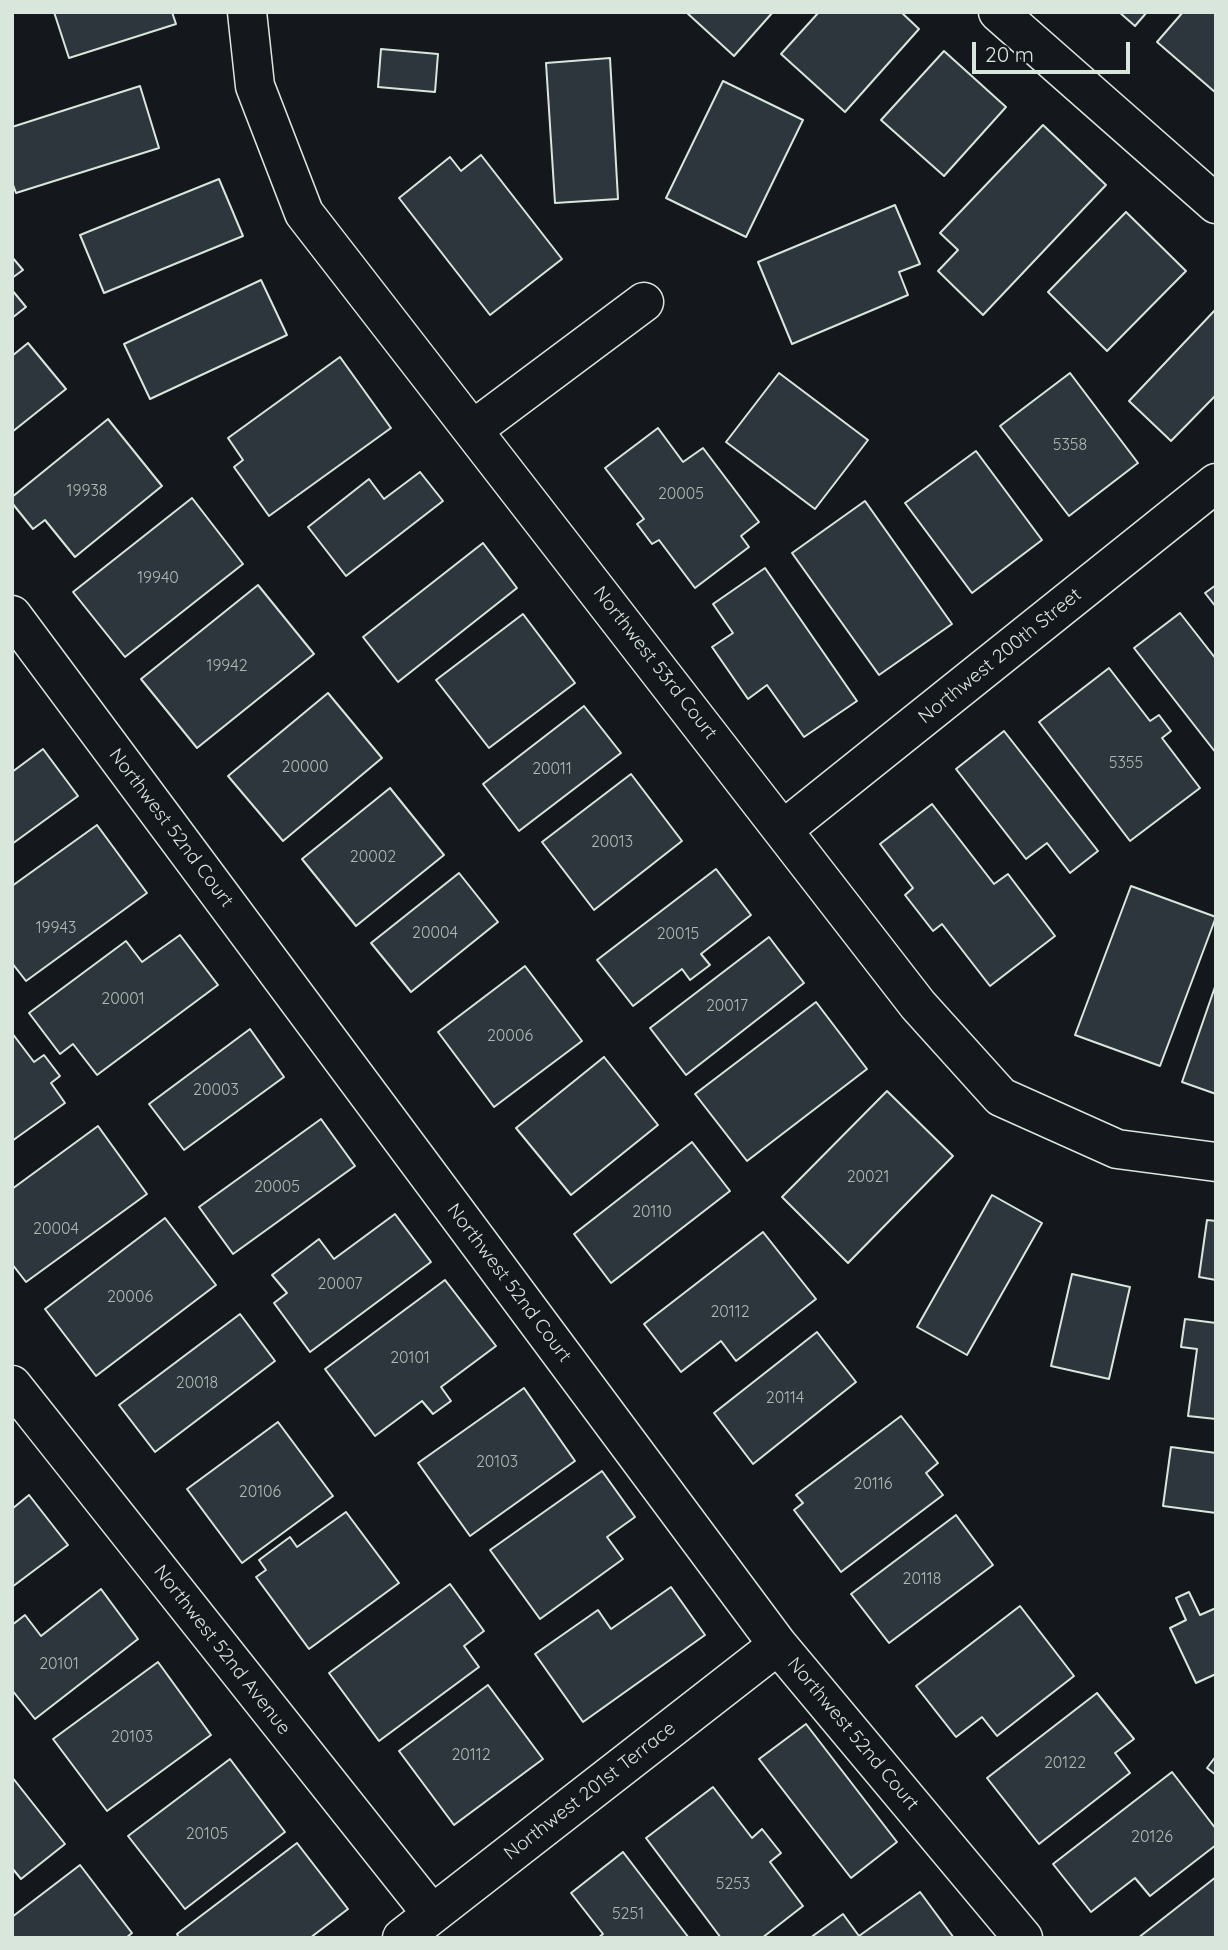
<!DOCTYPE html>
<html>
<head>
<meta charset="utf-8">
<style>
	body { margin:0 }
	#map { position:relative; width:1228px; height:1950px; overflow:hidden; background:#14181c; font-family:Quicksand,sans-serif }
	canvas { display:block }
	.frame { position:absolute; inset:0; border:14px solid #d8e6dc; pointer-events:none }
	.scale { position:absolute; left:972px; top:42px; width:158px; height:32px; box-sizing:border-box; border:4px solid #d8e6dc; border-top:0; padding-left:9px; font-size:21px; line-height:24px; white-space:nowrap; color:#d8e6dc; -webkit-text-stroke:5px #14181c; paint-order:stroke }
</style>
</head>
<body>
<div id="map">
<canvas width="1228" height="1950"></canvas>
<div class="frame"></div>
<div class="scale">20 m</div>
</div>
<script>
const ctx = document.querySelector('canvas').getContext('2d');
ctx.lineJoin = 'round';
function fillPath(path, color) {
  ctx.fillStyle = color;
  ctx.fill(path, 'evenodd');
}
function toPath(rows) {
  const path = new Path2D();
  for (const r of rows) {
    path.moveTo(r[0], r[1]);
    for (let i = 2; i < r.length; i += 2) path.lineTo(r[i], r[i + 1]);
  }
  return path;
}
function stroke(path, color, width, dash) {
  ctx.strokeStyle = color;
  ctx.lineWidth = width;
  ctx.lineCap = dash ? 'butt' : 'round';
  ctx.setLineDash(dash || []);
  ctx.stroke(path);
}
function drawText(font, color, halo, rows, align = 'center') {
  ctx.font = font + ' Quicksand,sans-serif';
  ctx.lineWidth = 5;
  ctx.setLineDash([]);
  ctx.textBaseline = 'middle';
  ctx.strokeStyle = halo;
  ctx.fillStyle = color;
  for (const [text, x, y, turn = 0] of rows) {
    ctx.save();
    ctx.translate(x, y);
    ctx.rotate((+turn || 0) * Math.PI / 180);
    ctx.textAlign = isNaN(turn) ? turn : align;
    if (halo) ctx.strokeText(text, 0, 0);
    ctx.fillText(text, 0, 0);
    ctx.restore();
  }
}
const building = toPath([
	[54,12,172,12,176,24,69,58,54,12],
	[686,12,773,12,734,56,686,12],
	[819,12,901,12,919,29,845,112,781,54,819,12],
	[1119,12,1147,12,1135,26,1119,12],
	[1183,12,1216,12,1216,93,1157,42,1183,12],
	[381,49,438,54,435,92,378,87,381,49],
	[944,51,1006,107,944,176,881,120,944,51],
	[610,58,618,199,555,203,546,63,610,58],
	[723,81,803,120,746,237,666,198,723,81],
	[140,86,159,148,16,193,12,182,12,127,140,86],
	[1043,125,1106,185,983,315,938,271,958,250,940,233,1043,125],
	[481,155,562,259,490,315,399,198,450,157,461,171,481,155],
	[219,179,243,236,104,293,80,235,219,179],
	[895,205,920,264,899,272,908,295,792,344,758,262,895,205],
	[1126,212,1186,271,1107,351,1048,292,1126,212],
	[12,257,23,270,12,278,12,257],
	[261,280,287,335,150,399,124,344,261,280],
	[12,290,26,307,12,318,12,290],
	[1216,309,1216,395,1171,441,1129,401,1216,309],
	[28,343,66,389,12,432,12,356,28,343],
	[340,357,391,428,269,516,234,467,243,460,228,438,340,357],
	[779,373,868,440,815,509,726,442,779,373],
	[1070,373,1138,463,1069,516,1000,426,1070,373],
	[108,419,162,486,75,557,45,520,33,529,12,503,12,497,108,419],
	[658,428,683,462,703,448,759,522,741,536,749,547,695,588,659,540,652,544,637,524,644,519,605,468,658,428],
	[976,451,1042,540,972,593,905,503,976,451],
	[420,472,443,501,346,576,308,527,369,479,384,499,420,472],
	[192,498,243,564,125,657,73,592,192,498],
	[865,501,952,624,879,675,792,553,865,501],
	[483,543,517,588,398,682,363,637,483,543],
	[765,568,857,701,804,737,767,685,748,699,712,647,733,633,713,604,765,568],
	[258,585,314,654,197,748,141,679,258,585],
	[1216,585,1216,607,1205,593,1216,585],
	[1180,613,1216,659,1216,753,1134,648,1180,613],
	[523,614,575,683,489,748,436,680,523,614],
	[1109,668,1150,721,1159,715,1171,731,1162,738,1200,788,1130,841,1039,722,1109,668],
	[328,693,382,758,283,841,228,776,328,693],
	[584,706,621,753,519,831,483,784,584,706],
	[1004,731,1098,851,1070,873,1047,843,1026,859,956,769,1004,731],
	[43,749,78,796,12,844,12,772,43,749],
	[631,774,682,841,594,910,542,842,631,774],
	[390,788,444,855,356,926,302,859,390,788],
	[932,804,994,884,1008,874,1055,936,990,986,942,924,933,931,905,895,913,888,880,844,932,804],
	[97,825,147,893,26,981,12,963,12,886,97,825],
	[716,869,751,915,701,954,710,965,690,980,682,969,633,1006,597,960,716,869],
	[459,873,498,922,411,992,371,943,459,873],
	[1131,886,1216,917,1160,1066,1075,1035,1131,886],
	[180,935,218,985,97,1075,73,1044,60,1054,29,1013,126,941,142,962,180,935],
	[769,937,804,983,686,1075,650,1028,769,937],
	[525,966,582,1041,494,1107,438,1032,525,966],
	[1216,984,1216,1094,1182,1082,1216,984],
	[816,1002,867,1069,747,1161,695,1094,816,1002],
	[250,1029,284,1077,184,1150,149,1104,250,1029],
	[12,1033,34,1062,44,1055,60,1076,51,1083,65,1103,12,1141,12,1033],
	[604,1057,658,1125,571,1195,516,1128,604,1057],
	[887,1091,953,1156,848,1263,782,1197,887,1091],
	[321,1119,355,1166,233,1254,199,1207,321,1119],
	[98,1126,147,1194,26,1282,12,1264,12,1189,98,1126],
	[692,1142,730,1191,611,1283,574,1234,692,1142],
	[992,1195,1042,1223,967,1355,917,1327,992,1195],
	[395,1214,431,1262,310,1352,274,1303,287,1293,272,1275,319,1239,334,1259,395,1214],
	[165,1218,216,1285,96,1376,45,1309,165,1218],
	[1207,1220,1216,1221,1216,1280,1199,1277,1207,1220],
	[763,1232,816,1299,736,1361,721,1341,681,1372,644,1324,763,1232],
	[1072,1274,1130,1287,1109,1379,1051,1366,1072,1274],
	[445,1280,496,1346,441,1387,451,1401,433,1414,422,1401,375,1436,325,1369,445,1280],
	[240,1314,275,1361,155,1452,119,1405,240,1314],
	[1185,1319,1216,1323,1216,1419,1188,1416,1197,1349,1181,1347,1185,1319],
	[817,1332,856,1382,753,1464,714,1413,817,1332],
	[524,1388,575,1461,470,1536,418,1463,524,1388],
	[901,1416,938,1463,926,1473,943,1495,841,1572,794,1510,803,1503,796,1495,901,1416],
	[278,1422,333,1496,242,1563,187,1489,278,1422],
	[1171,1447,1216,1453,1216,1513,1163,1506,1171,1447],
	[602,1471,635,1517,607,1537,623,1559,540,1619,490,1550,602,1471],
	[29,1495,68,1545,12,1587,12,1509,29,1495],
	[346,1512,399,1583,309,1649,256,1577,266,1570,259,1560,290,1537,297,1547,346,1512],
	[956,1515,993,1565,889,1643,851,1594,956,1515],
	[450,1584,484,1631,464,1646,479,1667,379,1741,329,1673,450,1584],
	[671,1587,705,1635,583,1722,535,1654,598,1610,611,1629,671,1587],
	[101,1589,138,1639,35,1719,12,1690,12,1625,25,1615,41,1636,101,1589],
	[1189,1592,1200,1615,1216,1608,1216,1674,1196,1683,1170,1628,1186,1620,1176,1598,1189,1592],
	[1020,1606,1074,1676,997,1736,982,1717,956,1737,916,1686,1020,1606],
	[158,1662,211,1735,107,1811,53,1739,158,1662],
	[488,1685,543,1759,454,1825,399,1751,488,1685],
	[1097,1693,1134,1739,1115,1753,1130,1773,1039,1844,987,1778,1097,1693],
	[806,1724,897,1842,851,1878,759,1759,806,1724],
	[1216,1756,1216,1775,1207,1768,1216,1756],
	[230,1759,285,1832,185,1909,128,1836,230,1759],
	[1172,1772,1216,1829,1216,1845,1150,1896,1135,1878,1091,1912,1053,1864,1172,1772],
	[12,1777,65,1844,21,1879,12,1868,12,1777],
	[713,1787,752,1838,762,1829,781,1853,770,1862,803,1906,762,1938,721,1938,646,1838,713,1787],
	[297,1843,348,1909,310,1938,179,1938,177,1934,297,1843],
	[623,1852,689,1938,598,1938,603,1934,571,1893,623,1852],
	[80,1865,132,1933,126,1938,12,1938,12,1917,80,1865],
	[1216,1877,1216,1938,1138,1938,1216,1877],
	[920,1892,954,1938,810,1938,843,1914,859,1936,920,1892]
]);
fillPath(building, '#2c363c');
stroke(building, '#d8e6dc', 2);
const minor = toPath([
	[247,12,255,86,304,213,918,1005,1001,1097,1117,1149,1216,1162],
	[998,12,1216,204],
	[474,429,644,302],
	[12,615,778,1645,1023,1938],
	[784,829,1216,483],
	[12,1385,432,1914],
	[402,1938,778,1645]
]);
stroke(minor, '#d8e6dc', 41);
stroke(minor, '#14181c', 38);
drawText('16px', '#adbab4', null, [
	["5358",1070,445],
	["19938",87,491],
	["20005",681,494],
	["19940",158,578],
	["19942",227,666],
	["5355",1126,763],
	["20000",305,767],
	["20011",552,769],
	["20013",612,842],
	["20002",373,857],
	["19943",56,928],
	["20004",435,933],
	["20015",678,934],
	["20001",123,999],
	["20017",727,1006],
	["20006",510,1036],
	["20003",216,1090],
	["20021",868,1177],
	["20005",277,1187],
	["20110",652,1212],
	["20004",56,1229],
	["20007",340,1284],
	["20006",130,1297],
	["20112",730,1312],
	["20101",410,1358],
	["20018",197,1383],
	["20114",785,1398],
	["20103",497,1462],
	["20116",873,1484],
	["20106",260,1492],
	["20118",922,1579],
	["20101",59,1664],
	["20103",132,1737],
	["20112",471,1755],
	["20122",1065,1763],
	["20105",207,1834],
	["20126",1152,1837],
	["5253",733,1884],
	["5251",628,1914]
]);
drawText('19px', '#d8e6dc', '#14181c', [
	["Northwest 200th Street",1000,656,-39],
	["Northwest 53rd Court",655,663,52],
	["Northwest 52nd Court",171,828,53],
	["Northwest 52nd Court",509,1283,53],
	["Northwest 52nd Avenue",222,1650,52],
	["Northwest 52nd Court",853,1734,50],
	["Northwest 201st Terrace",590,1791,-38]
]);
</script>
</body>
</html>
